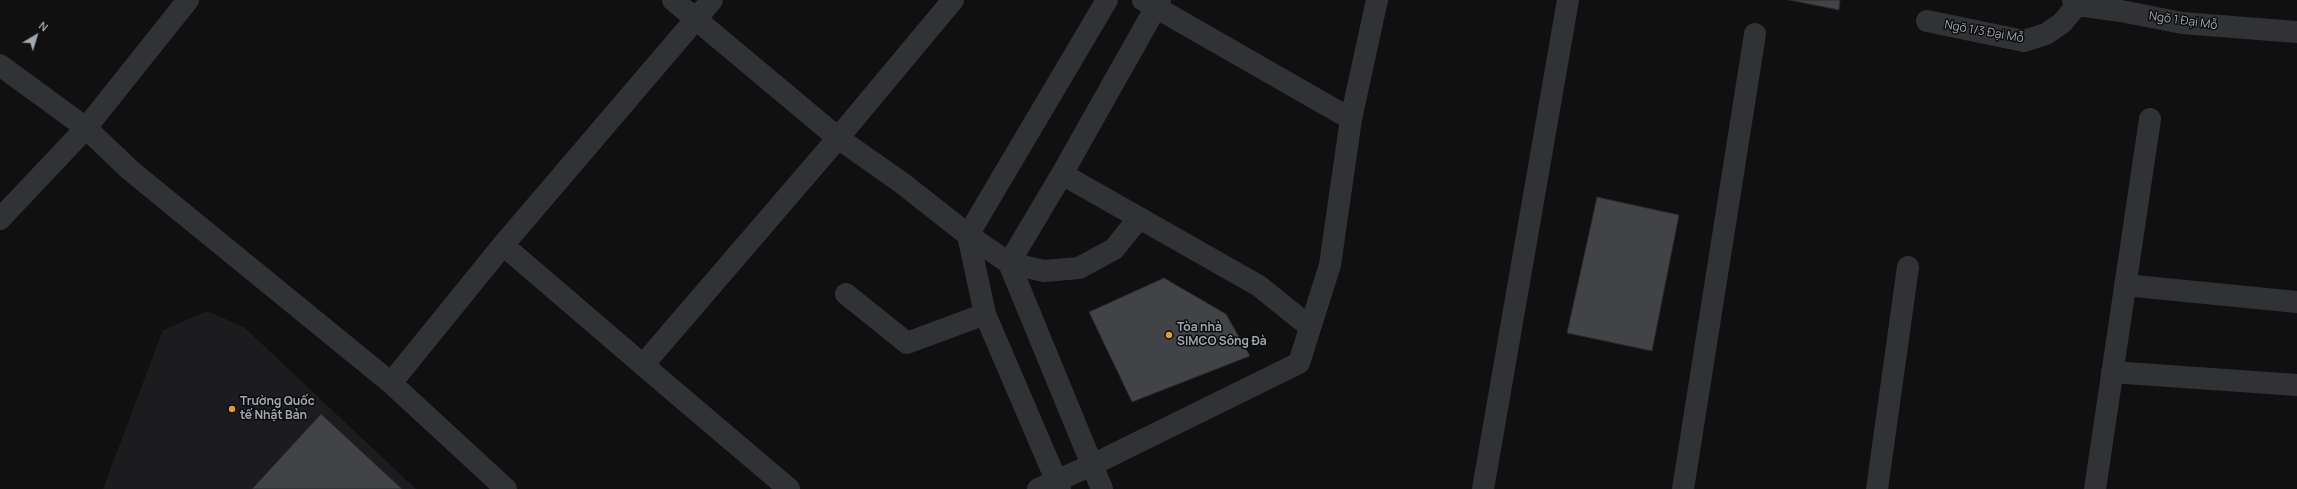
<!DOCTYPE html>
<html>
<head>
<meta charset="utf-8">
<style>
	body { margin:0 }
	#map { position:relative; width:2297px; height:489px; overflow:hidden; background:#101011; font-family:Manrope,sans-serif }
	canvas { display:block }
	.north { position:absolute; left:16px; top:16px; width:40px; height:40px; -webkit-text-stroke:3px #0b0b0c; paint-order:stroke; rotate:38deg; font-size:11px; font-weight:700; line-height:16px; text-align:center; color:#a2a8b1 }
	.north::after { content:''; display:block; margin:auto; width:14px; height:18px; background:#a2a8b1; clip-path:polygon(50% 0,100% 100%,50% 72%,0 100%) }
</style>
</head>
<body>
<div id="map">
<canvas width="2297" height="489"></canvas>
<div class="north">N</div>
</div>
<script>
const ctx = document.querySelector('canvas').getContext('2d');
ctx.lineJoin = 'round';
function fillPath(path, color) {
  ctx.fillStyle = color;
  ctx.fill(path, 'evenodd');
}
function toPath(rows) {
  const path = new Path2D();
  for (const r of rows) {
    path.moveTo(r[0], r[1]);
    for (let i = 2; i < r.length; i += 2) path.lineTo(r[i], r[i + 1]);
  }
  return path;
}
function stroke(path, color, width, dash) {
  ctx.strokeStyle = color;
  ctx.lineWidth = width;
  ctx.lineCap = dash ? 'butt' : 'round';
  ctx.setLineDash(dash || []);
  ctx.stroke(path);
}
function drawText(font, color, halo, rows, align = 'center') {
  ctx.font = font + ' Manrope,sans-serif';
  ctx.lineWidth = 3;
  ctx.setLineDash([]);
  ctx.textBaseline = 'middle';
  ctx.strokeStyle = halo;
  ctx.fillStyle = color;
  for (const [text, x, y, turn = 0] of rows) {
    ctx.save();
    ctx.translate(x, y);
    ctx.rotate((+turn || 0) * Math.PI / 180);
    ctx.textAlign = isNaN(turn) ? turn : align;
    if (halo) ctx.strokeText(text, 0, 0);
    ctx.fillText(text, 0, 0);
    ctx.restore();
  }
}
fillPath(toPath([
	[208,311,245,328,416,489,103,489,163,330]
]), '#1c1c1e');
const building = toPath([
	[1789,0,1840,0,1839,10,1789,0],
	[1597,197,1679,215,1652,351,1567,333,1597,197],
	[1164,278,1226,314,1250,356,1132,402,1089,312,1164,278],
	[321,414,402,489,252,489,321,414]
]);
fillPath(building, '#414347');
stroke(building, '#2a2a2d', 1);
stroke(toPath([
	[673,0,838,138,902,183,968,235,1009,263,1044,271,1079,268,1114,249,1139,218],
	[1143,0,1351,119,1377,0],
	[2073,0,2077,5,2121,11,2182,23,2297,32],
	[1927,21,2024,41,2046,34,2062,23,2077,5],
	[0,65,86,128,130,170,391,383,506,489],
	[1062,174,1259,286,1310,327],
	[0,219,86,128,188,0],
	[503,245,643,365],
	[2125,285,2297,302],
	[846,294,907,343,985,314],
	[2112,372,2297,385],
	[391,383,503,245,712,0],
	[789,489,643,365,838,138,953,0],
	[1038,489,1092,465,1299,363,1330,265,1351,119],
	[1060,489,985,314,968,235,1107,0],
	[1102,489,1009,263,1062,174,1160,0],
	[1483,489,1568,0],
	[1683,489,1755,34],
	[1877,489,1908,267],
	[2095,489,2150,119]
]), '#313236', 22);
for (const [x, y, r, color] of [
	[1169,335,4,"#e39a36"],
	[232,409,4,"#e39a36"]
]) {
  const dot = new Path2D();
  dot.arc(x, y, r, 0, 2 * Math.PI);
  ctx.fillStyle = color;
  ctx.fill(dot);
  stroke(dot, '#0b0b0c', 1.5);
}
drawText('12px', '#a2a8b1', '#0b0b0c', [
	["Ngõ 1 Đại Mỗ",2183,21,8],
	["Ngõ 1/3 Đại Mỗ",1984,32,10]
]);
drawText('bold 12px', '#a2a8b1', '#0b0b0c', [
	["Tòa nhà",1177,328],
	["SIMCO Sông Đà",1177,342],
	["Trường Quốc",240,402],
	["tế Nhật Bản",240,416]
], 'left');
</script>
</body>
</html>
